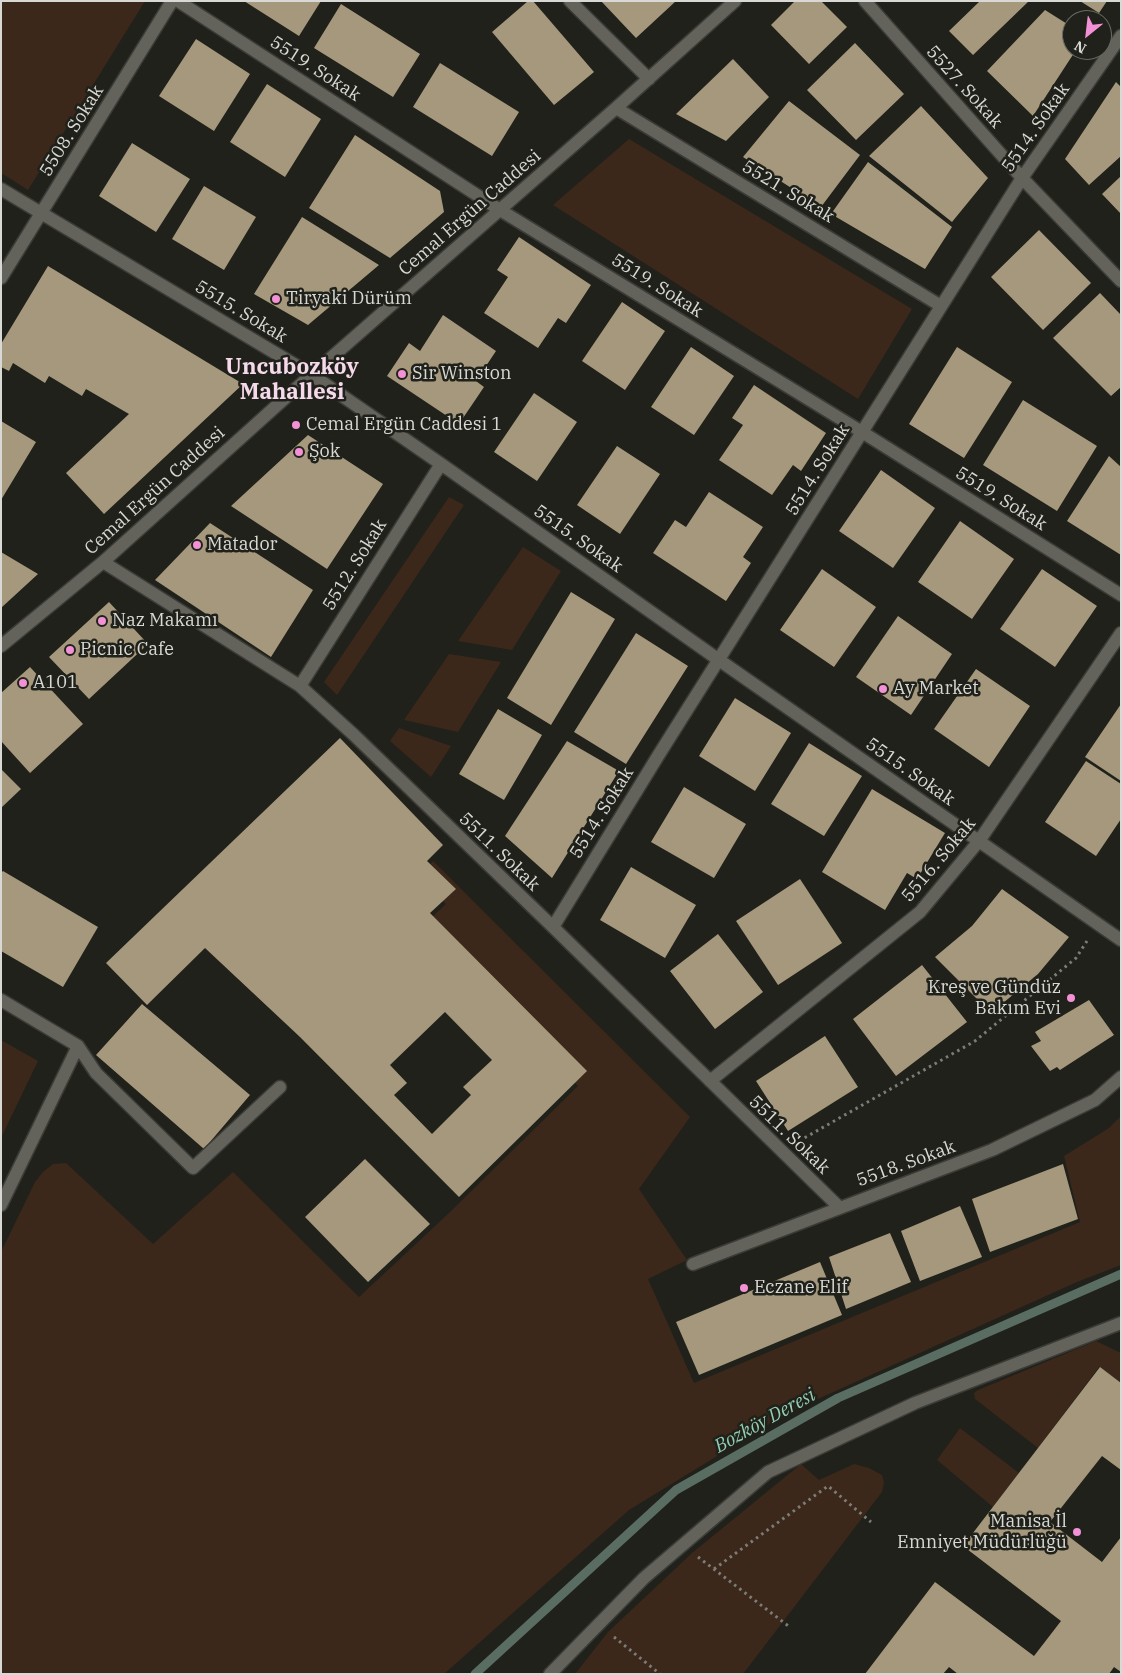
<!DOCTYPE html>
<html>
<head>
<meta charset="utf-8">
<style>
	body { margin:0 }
	#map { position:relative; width:1122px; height:1675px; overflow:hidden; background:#20211a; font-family:"IBM Plex Serif",serif }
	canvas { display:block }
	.frame { position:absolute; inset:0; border:2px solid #d8d8d4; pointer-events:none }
	.north { position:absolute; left:1062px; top:10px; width:50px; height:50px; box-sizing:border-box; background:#20211a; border:1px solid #6a6a64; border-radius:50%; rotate:209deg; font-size:14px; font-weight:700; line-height:20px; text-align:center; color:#d8d8d4 }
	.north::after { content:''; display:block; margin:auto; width:18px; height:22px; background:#f391d6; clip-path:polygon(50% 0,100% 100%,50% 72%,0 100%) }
</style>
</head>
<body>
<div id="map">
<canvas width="1122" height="1675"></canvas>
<div class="frame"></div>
<div class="north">N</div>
</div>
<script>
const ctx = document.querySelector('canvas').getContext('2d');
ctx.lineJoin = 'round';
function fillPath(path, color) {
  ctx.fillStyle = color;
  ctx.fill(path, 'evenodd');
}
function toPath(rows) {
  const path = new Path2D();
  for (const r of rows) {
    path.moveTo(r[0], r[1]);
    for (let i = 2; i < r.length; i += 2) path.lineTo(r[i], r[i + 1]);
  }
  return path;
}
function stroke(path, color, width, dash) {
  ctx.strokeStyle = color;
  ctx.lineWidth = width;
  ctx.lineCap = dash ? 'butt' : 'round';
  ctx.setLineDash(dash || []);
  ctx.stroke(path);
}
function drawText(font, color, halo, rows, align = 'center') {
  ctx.font = font + ' "IBM Plex Serif",serif';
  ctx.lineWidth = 5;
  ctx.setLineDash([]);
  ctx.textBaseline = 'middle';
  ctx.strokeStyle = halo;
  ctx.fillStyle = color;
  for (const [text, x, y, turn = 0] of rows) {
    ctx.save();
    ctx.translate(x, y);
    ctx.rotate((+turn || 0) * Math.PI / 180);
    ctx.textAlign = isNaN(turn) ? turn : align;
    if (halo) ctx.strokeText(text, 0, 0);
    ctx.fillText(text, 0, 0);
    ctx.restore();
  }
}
fillPath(toPath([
	[1,1,145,1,28,190,1,173],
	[629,139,912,309,858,399,553,205],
	[449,497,464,505,337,695,324,682],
	[523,547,561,571,512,650,458,641],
	[449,654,501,662,458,732,404,720],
	[399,728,451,746,431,777,390,741],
	[433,861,690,1117,639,1189,687,1260,648,1279,694,1383,1080,1222,1064,1156,1109,1128,1121,1116,1121,1265,1077,1282,789,1412,629,1510,444,1674,1,1674,1,1252,35,1182,43,1172,53,1164,66,1163,153,1244,233,1172,359,1297,449,1213,578,1086,420,928,446,904,418,876],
	[1,1040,38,1061,1,1138],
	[1096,1341,1121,1353,1121,1383,1099,1367,1038,1448,975,1399,974,1393,978,1390],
	[960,1428,1019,1473,993,1507,937,1460],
	[801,1464,819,1480,854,1464,869,1468,882,1475,884,1483,882,1492,743,1674,575,1674,608,1632,692,1553]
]), '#3b281a');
stroke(toPath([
	[475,1674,676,1490,838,1398,1121,1274]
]), '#596d63', 9);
fillPath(toPath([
	[244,1,321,1,299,36],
	[528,1,533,1,594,72,554,105,492,32],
	[601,1,676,1,636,38],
	[795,1,821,1,847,27,809,64,771,25],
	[980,1,1029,1,973,55,949,31],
	[1080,1,1107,1,1099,13],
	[341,4,420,54,393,97,314,48],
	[1045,10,1072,27,1072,50,1076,50,1033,116,987,71],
	[196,39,250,74,214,131,159,96],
	[855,43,904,94,856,140,807,90],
	[733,59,769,97,726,141,676,114],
	[440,63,519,112,492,156,413,107],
	[1116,82,1121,87,1121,156,1089,185,1065,159],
	[267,84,321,119,285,177,230,142],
	[789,101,860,155,821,207,743,157],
	[921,106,988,178,952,222,869,156],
	[355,135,440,191,444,212,390,258,309,208],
	[132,143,190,179,156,232,99,196],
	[868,162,952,227,925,269,831,214],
	[1121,176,1121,214,1102,194],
	[204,186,256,217,224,270,172,239],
	[302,217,379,265,308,325,254,294],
	[1039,230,1091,283,1043,330,991,277],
	[519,237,591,285,566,323,558,318,538,348,484,313,508,277,497,270],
	[48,266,243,384,104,514,66,473,129,414,86,389,82,396,49,376,45,383,13,363,9,371,1,367,1,344],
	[1100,293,1121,315,1121,387,1111,396,1053,338],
	[622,302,665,331,625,390,582,361],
	[443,315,496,351,476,381,484,387,459,424,387,376,409,343,420,351],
	[691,347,734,376,694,435,651,407],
	[957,347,1012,382,964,458,909,424],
	[754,385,826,433,801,471,793,465,772,495,719,460,743,425,732,418],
	[534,393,577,422,537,481,494,452],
	[1023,400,1097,446,1057,511,983,465],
	[1,421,36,442,1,500],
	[308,435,383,484,327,569,231,506],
	[617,446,660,474,620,534,577,505],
	[1109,456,1121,467,1121,555,1067,521],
	[881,470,935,508,893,568,839,531],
	[709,492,763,527,743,557,751,563,726,601,653,553,675,520,686,527],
	[960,521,1014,559,972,619,918,582],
	[210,523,313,590,271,657,155,580],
	[1,552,38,574,1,608],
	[822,569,876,607,834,667,780,630],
	[1042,569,1097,606,1055,667,1000,629],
	[571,592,615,619,551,725,507,698],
	[109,602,148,644,89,699,49,657],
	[898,616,952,654,911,715,856,677],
	[636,633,688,666,626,764,574,732],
	[30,667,83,724,30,773,1,741,1,693],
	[976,669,1030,706,989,767,934,729],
	[735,698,791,733,755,791,699,756],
	[1121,704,1121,781,1085,757],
	[498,709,542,735,504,800,459,774],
	[340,738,443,845,427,861,456,889,430,913,587,1071,459,1197,300,1037,205,948,147,1005,106,963],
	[445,1012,492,1060,463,1087,471,1095,432,1134,394,1095,407,1083,390,1065],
	[567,741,619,771,552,878,505,836],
	[809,743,862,776,824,836,771,804],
	[1086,761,1121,784,1121,819,1096,856,1045,822],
	[1,769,21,789,1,808],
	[684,787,746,824,714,878,651,842],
	[872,789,945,833,917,879,907,873,885,910,822,872],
	[631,867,696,905,665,958,600,920],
	[3,871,98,927,63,987,1,951,1,873],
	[800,879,842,943,778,985,736,921],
	[1002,889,1069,937,1038,974,991,1013,935,957,972,926],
	[718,934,763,992,715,1029,670,971],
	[922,965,967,1022,896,1076,853,1019],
	[1089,1000,1114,1035,1060,1070,1057,1067,1050,1071,1031,1046,1041,1041,1035,1032],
	[142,1004,250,1095,204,1149,96,1055],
	[825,1036,858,1087,788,1131,756,1081],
	[365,1159,430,1224,368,1282,305,1217],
	[1063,1164,1078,1219,990,1252,972,1199],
	[960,1206,982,1257,920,1281,901,1231],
	[890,1233,911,1282,846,1309,829,1257],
	[820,1262,842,1315,699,1375,676,1322],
	[1100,1367,1121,1383,1121,1470,1102,1456,1050,1522,1102,1562,1121,1537,1121,1672,1114,1667,1109,1674,958,1674,949,1667,943,1674,865,1674,935,1582,1034,1656,1061,1621,963,1546]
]), '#a5987c');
const minor = toPath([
	[178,1,500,210,862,432,1121,595],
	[570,1,649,79],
	[865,1,1022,178,1121,281],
	[616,108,941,306],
	[1,189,312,375,441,464,719,660,1121,940],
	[1,278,172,1],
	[103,562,300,686,354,735,553,927,839,1207],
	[1,646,103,562,284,399,616,108,735,1],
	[300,686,441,464],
	[553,927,658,756,1022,178,1121,36],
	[1,1000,78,1046,96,1073,193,1168,280,1087],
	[710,1081,920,912,979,841,1121,633],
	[1,1205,78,1046],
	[693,1264,992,1150,1095,1100,1121,1077],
	[550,1674,644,1578,768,1472,915,1403,1121,1323]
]);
stroke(minor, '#3b3b37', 15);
stroke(toPath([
	[799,1141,975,1041,1076,958,1087,941],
	[698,1557,791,1628],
	[714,1569,828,1486,871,1522],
	[614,1637,660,1674]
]), '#7d7d78', 3, [2.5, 4]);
stroke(minor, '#63635b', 12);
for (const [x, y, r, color] of [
	[276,299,5,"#f391d6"],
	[402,374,5,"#f391d6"],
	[296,425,5,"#f391d6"],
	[299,452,5,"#f391d6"],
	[197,545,5,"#f391d6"],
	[102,621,5,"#f391d6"],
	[70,650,5,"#f391d6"],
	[23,683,5,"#f391d6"],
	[883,689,5,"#f391d6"],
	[1071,998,5,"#f391d6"],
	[744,1288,5,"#f391d6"],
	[1077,1532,5,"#f391d6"]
]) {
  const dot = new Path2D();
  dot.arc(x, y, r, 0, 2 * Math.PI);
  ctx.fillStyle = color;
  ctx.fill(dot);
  stroke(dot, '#20211a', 2);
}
drawText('18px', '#d8d8d4', '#20211a', [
	["5519. Sokak",315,69,33],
	["5527. Sokak",964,87,48],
	["5514. Sokak",1036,128,-55],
	["5508. Sokak",72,131,-58],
	["5521. Sokak",788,192,31],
	["Cemal Ergün Caddesi",470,213,-41],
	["5519. Sokak",657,286,32],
	["5515. Sokak",241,312,31],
	["5514. Sokak",818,470,-58],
	["Cemal Ergün Caddesi",155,491,-42],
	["5519. Sokak",1001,499,32],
	["5515. Sokak",578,539,35],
	["5512. Sokak",355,565,-58],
	["5515. Sokak",910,772,35],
	["5514. Sokak",602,813,-58],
	["5511. Sokak",499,852,44],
	["5516. Sokak",939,860,-50],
	["5511. Sokak",789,1135,44],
	["5518. Sokak",906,1164,-20]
]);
drawText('18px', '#d8d8d4', '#20211a', [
	["Tiryaki Dürüm",286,299],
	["Sir Winston",412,374],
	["Cemal Ergün Caddesi 1",306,425],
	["Şok",309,452],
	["Matador",207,545],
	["Naz Makamı",112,621],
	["Picnic Cafe",80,650],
	["A101",33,683],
	["Ay Market",893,689],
	["Kreş ve Gündüz",1061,988,"right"],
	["Bakım Evi",1061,1009,"right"],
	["Eczane Elif",754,1288],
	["Manisa İl",1067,1522,"right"],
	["Emniyet Müdürlüğü",1067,1543,"right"]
], 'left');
drawText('italic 19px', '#93ceb3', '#20211a', [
	["Bozköy Deresi",765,1421,-29]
]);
drawText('bold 22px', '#f6daec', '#20211a', [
	["Uncubozköy",292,368],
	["Mahallesi",292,393]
]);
</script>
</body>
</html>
